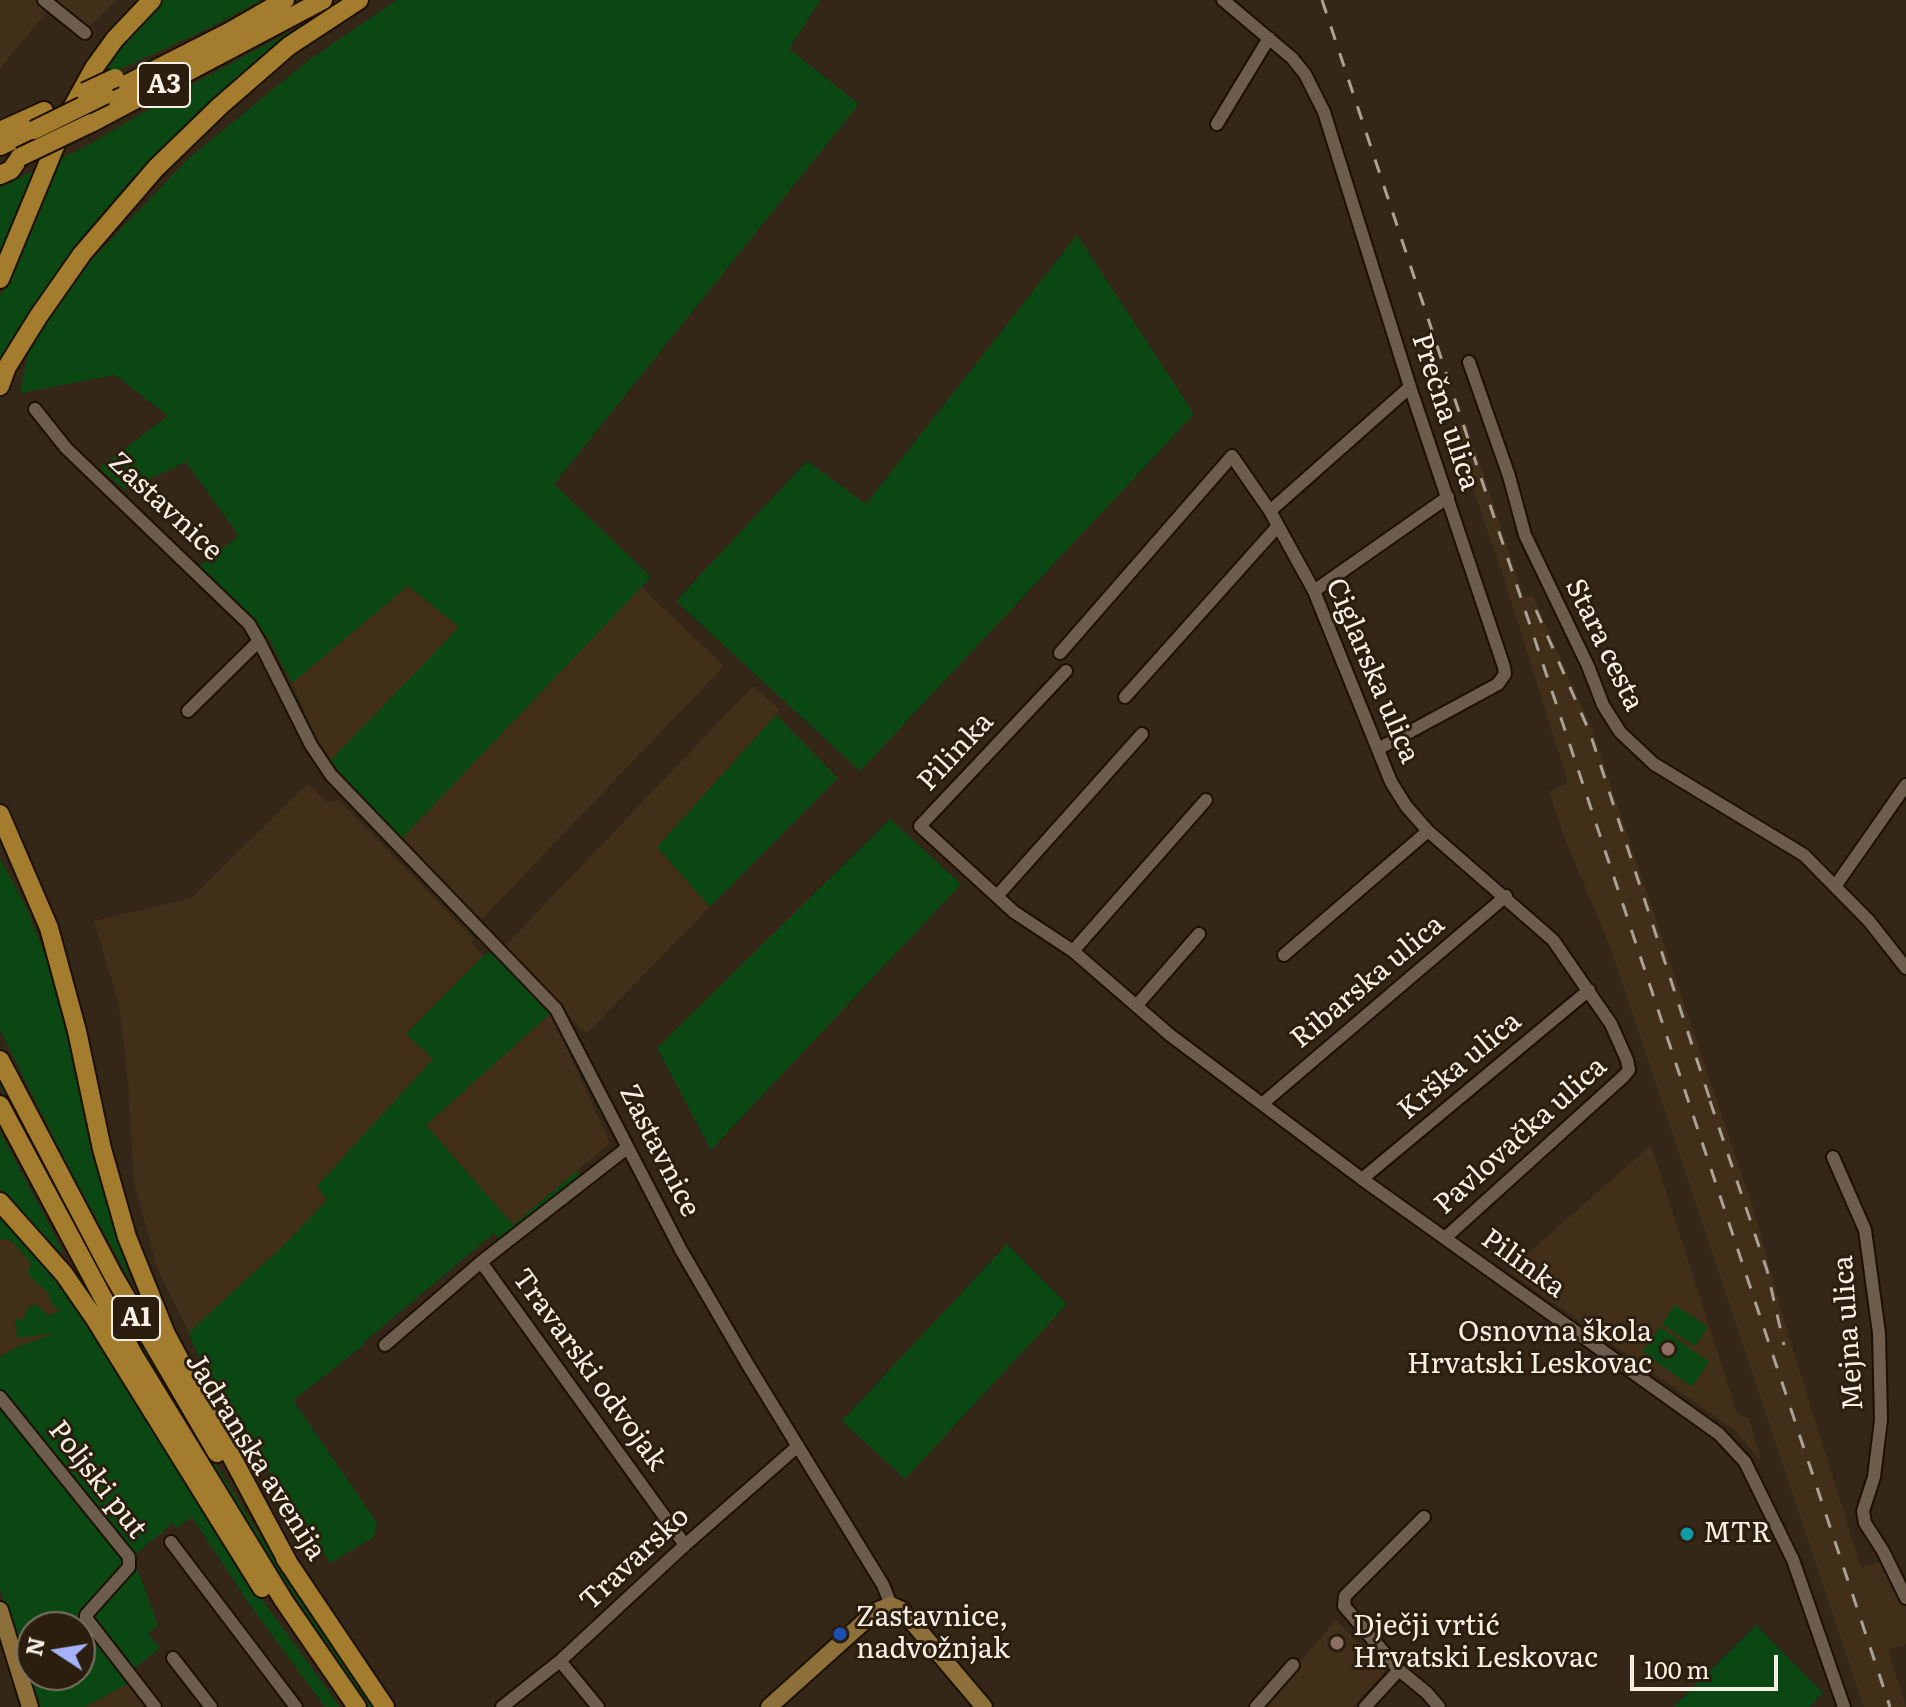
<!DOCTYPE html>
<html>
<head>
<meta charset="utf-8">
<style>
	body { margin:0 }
	#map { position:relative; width:1906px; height:1707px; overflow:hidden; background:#352718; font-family:Literata,serif }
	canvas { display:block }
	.north { position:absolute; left:16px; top:1611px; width:80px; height:80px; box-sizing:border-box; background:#2b1e0e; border:2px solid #7d7264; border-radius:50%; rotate:282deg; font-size:22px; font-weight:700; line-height:32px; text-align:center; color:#f8efe5 }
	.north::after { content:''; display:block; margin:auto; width:28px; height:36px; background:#a6b1fc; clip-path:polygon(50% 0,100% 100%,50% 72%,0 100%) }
	.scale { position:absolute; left:1630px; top:1655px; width:148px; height:36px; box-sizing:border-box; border:4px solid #f8efe5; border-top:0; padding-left:10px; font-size:24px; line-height:28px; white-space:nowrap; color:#f8efe5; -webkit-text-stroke:6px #2b1e0e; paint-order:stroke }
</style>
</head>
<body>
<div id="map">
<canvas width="1906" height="1707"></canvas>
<div class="north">N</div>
<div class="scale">100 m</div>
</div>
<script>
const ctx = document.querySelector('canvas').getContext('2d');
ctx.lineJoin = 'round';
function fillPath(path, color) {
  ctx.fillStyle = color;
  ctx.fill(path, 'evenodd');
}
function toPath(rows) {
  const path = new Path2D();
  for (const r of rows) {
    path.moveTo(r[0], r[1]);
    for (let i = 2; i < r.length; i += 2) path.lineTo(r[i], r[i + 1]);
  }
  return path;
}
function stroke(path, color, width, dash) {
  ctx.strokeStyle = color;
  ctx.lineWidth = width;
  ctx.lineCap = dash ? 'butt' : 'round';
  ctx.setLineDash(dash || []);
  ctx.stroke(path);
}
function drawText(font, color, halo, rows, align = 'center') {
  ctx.font = font + ' Literata,serif';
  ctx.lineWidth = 6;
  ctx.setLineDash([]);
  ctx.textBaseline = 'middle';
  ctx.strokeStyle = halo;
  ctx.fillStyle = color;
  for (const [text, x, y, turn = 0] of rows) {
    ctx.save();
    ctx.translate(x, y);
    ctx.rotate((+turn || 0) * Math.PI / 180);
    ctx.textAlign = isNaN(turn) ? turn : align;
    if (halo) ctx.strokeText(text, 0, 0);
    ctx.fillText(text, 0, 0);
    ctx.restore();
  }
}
fillPath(toPath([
	[0,0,37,0,49,9,0,69],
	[51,0,116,0,88,28],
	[1466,422,1524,598,1533,596,1592,730,1754,1211,1785,1324,1861,1567,1886,1560,1906,1604,1906,1644,1888,1650,1906,1707,1864,1707,1612,951,1567,844,1549,792,1568,782,1501,569,1452,427],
	[408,586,460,628,330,761,319,744,292,683],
	[641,587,724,666,481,920,401,839],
	[753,686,780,710,657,847,710,907,586,1034,505,946],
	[307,784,328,803,339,800,474,939,472,944,484,955,406,1033,434,1059,317,1186,327,1200,286,1243,189,1332,158,1270,134,1183,128,1082,119,1005,94,921,191,898],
	[551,1013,610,1143,513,1225,426,1125],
	[1651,1145,1737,1413,1749,1419,1762,1462,1733,1429,1508,1271],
	[0,1231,19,1249,42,1277,82,1332,17,1347,0,1357],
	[1336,1620,1385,1671,1353,1707,1260,1707],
	[131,1682,150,1707,84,1707]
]), '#412f1a');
fillPath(toPath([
	[161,0,262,0,207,29,94,81,136,27],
	[397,0,820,0,789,49,859,104,554,484,651,577,401,839,330,761,459,627,408,586,292,683,269,639,251,618,198,567,239,536,186,462,125,490,99,468,168,416,115,375,20,393,28,355,49,314,77,275,189,158,309,60],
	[328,11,183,133,0,372,0,297,53,162,85,147,180,91],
	[37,169,0,264,0,185,6,185],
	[1077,235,1194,414,860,771,676,601,807,461,866,504],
	[776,715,838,778,710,907,657,847],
	[890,819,961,884,711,1150,657,1048],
	[0,858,26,907,50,967,69,1040,73,1068,92,1148,131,1282,74,1178,0,1030],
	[491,952,551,1013,426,1125,513,1225,577,1171,581,1179,502,1242,494,1233,363,1343,364,1345,293,1400,377,1523,374,1537,330,1563,222,1401,192,1343,189,1332,286,1243,327,1200,317,1186,433,1059,406,1034,484,955],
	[0,1074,106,1281,178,1404,273,1556,376,1707,369,1707,283,1579,226,1492,141,1352,45,1176,0,1086],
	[0,1131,30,1189,63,1251,60,1252,0,1188],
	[0,1211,57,1274,248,1580,340,1707,325,1707,250,1605,192,1517,177,1528,173,1523,133,1556,119,1535,0,1389,0,1357,17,1347,56,1333,17,1338,15,1318,23,1320,29,1306,38,1305,48,1316,60,1311,52,1304,48,1293,27,1274,31,1263,19,1249,10,1240,0,1239],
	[1007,1244,1067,1304,905,1479,842,1421],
	[1675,1305,1708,1327,1695,1346,1662,1324],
	[1660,1327,1709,1362,1692,1387,1643,1352],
	[0,1406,126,1561,120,1572,83,1608,79,1617,131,1682,84,1707,40,1707,0,1590],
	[32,1627,80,1627,80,1675,32,1675],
	[137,1568,158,1625,148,1633,160,1648,132,1670,91,1618],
	[1756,1625,1823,1693,1809,1707,1673,1707]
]), '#0b4712');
const minor = toPath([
	[44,0,85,33],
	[1223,0,1292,58,1305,74,1324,112,1410,387,1504,667,1505,674,1498,684,1378,749],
	[1217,124,1269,38],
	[1469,362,1509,476,1525,535,1588,666,1603,705,1620,732,1654,764,1804,855,1869,921,1906,968],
	[35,409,66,448,249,624,259,641,188,711],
	[1270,511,1410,387],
	[1314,591,1448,497],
	[259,641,311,745,331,775,556,1009,681,1250,748,1365,883,1585,891,1605],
	[1060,653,1232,456,1270,511,1314,591,1391,782,1406,806,1428,831,1553,940,1611,1024,1627,1060,1629,1070,1624,1076,1445,1238],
	[1066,671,920,826,1014,912,1073,951,1170,1035,1362,1179,1719,1434,1745,1462,1793,1560,1844,1707],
	[1125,697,1278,526],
	[1836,885,1906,785],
	[997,896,1142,734],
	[1073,951,1206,800],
	[1284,955,1428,831],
	[1137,1005,1199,934],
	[1262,1104,1506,896],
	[1833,1157,1865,1230,1879,1333,1881,1420,1874,1477,1863,1511,1865,1523,1883,1551,1906,1598],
	[1362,1179,1589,990],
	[481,1262,685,1545],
	[385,1345,481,1262,627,1148],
	[0,1397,129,1557,129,1567,86,1615,86,1618,155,1707],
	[1424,1517,1345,1596,1344,1606,1399,1670,1427,1693,1439,1707],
	[171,1542,296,1707],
	[173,1658,211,1707],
	[560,1661,598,1707],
	[502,1707,560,1661,685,1545,798,1446],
	[1256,1707,1293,1665],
	[1365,1707,1399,1670]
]);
const major = toPath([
	[0,1610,30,1707],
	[769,1707,876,1611,891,1605,902,1610,984,1707]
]);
const highway = toPath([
	[105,95,229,32,285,0],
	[91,123,323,0],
	[0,131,44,111],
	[0,146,34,130],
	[0,175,11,170,20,157],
	[0,279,68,115,94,68,115,39,152,0],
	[0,386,7,367,38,317,82,254,156,168,220,106,289,46,359,0],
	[0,814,49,928,77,1031,102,1149,127,1237,166,1334,290,1566],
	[0,1060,113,1275,217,1453],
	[0,1105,133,1354,284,1601,357,1707],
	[0,1202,64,1274,95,1319,262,1588],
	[285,1558,385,1707]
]);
stroke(minor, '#1c1003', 16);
stroke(major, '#1c1003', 20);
stroke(highway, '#1c1003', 22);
stroke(minor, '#6d5d4c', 12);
stroke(major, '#8d7039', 16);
stroke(highway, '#a37d2d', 18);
stroke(toPath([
	[1322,0,1890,1707],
	[1536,610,1590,733,1713,1109],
	[1710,1101,1767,1270,1784,1345]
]), '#aca195', 3, [14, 14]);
const highwayBridge = toPath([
	[85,92,115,78],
	[34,130,105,95],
	[20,157,91,123]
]);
stroke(highwayBridge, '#1c1003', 22, []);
stroke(highwayBridge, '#a37d2d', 18);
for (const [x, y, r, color] of [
	[1668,1349,8,"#8d6e63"],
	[1687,1534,8,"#0f9aa8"],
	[840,1634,8,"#1a4fb4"],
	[1337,1643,8,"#8d6e63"]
]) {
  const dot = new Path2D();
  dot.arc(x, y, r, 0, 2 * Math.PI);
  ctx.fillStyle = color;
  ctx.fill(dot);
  stroke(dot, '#2b1e0e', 3);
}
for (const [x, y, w] of [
	[164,85,52],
	[136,1318,48]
]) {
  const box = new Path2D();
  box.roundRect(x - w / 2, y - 22, w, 44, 6);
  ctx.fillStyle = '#2b1e0e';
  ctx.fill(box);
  stroke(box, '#f8efe5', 2);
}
drawText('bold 26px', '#f8efe5', null, [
	["A3",164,85],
	["A1",136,1318]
]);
drawText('28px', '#f8efe5', '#2b1e0e', [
	["Prečna ulica",1445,412,72],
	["Zastavnice",165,507,43],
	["Stara cesta",1604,645,64],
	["Ciglarska ulica",1372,671,67],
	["Pilinka",956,752,-47],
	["Ribarska ulica",1368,982,-40],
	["Krška ulica",1460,1066,-40],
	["Pavlovačka ulica",1521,1136,-42],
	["Zastavnice",659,1151,63],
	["Pilinka",1523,1264,36],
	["Mejna ulica",1849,1333,-94],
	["Travarski odvojak",589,1370,54],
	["Jadranska avenija",255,1457,58],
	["Poljski put",97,1480,52],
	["Travarsko",635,1559,-43]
]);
drawText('28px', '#f8efe5', '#2b1e0e', [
	["Osnovna škola",1652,1333,"right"],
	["Hrvatski Leskovac",1652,1365,"right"],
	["MTR",1703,1534],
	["Zastavnice,",856,1618],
	["nadvožnjak",856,1650],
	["Dječji vrtić",1353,1627],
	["Hrvatski Leskovac",1353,1659]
], 'left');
</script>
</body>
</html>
